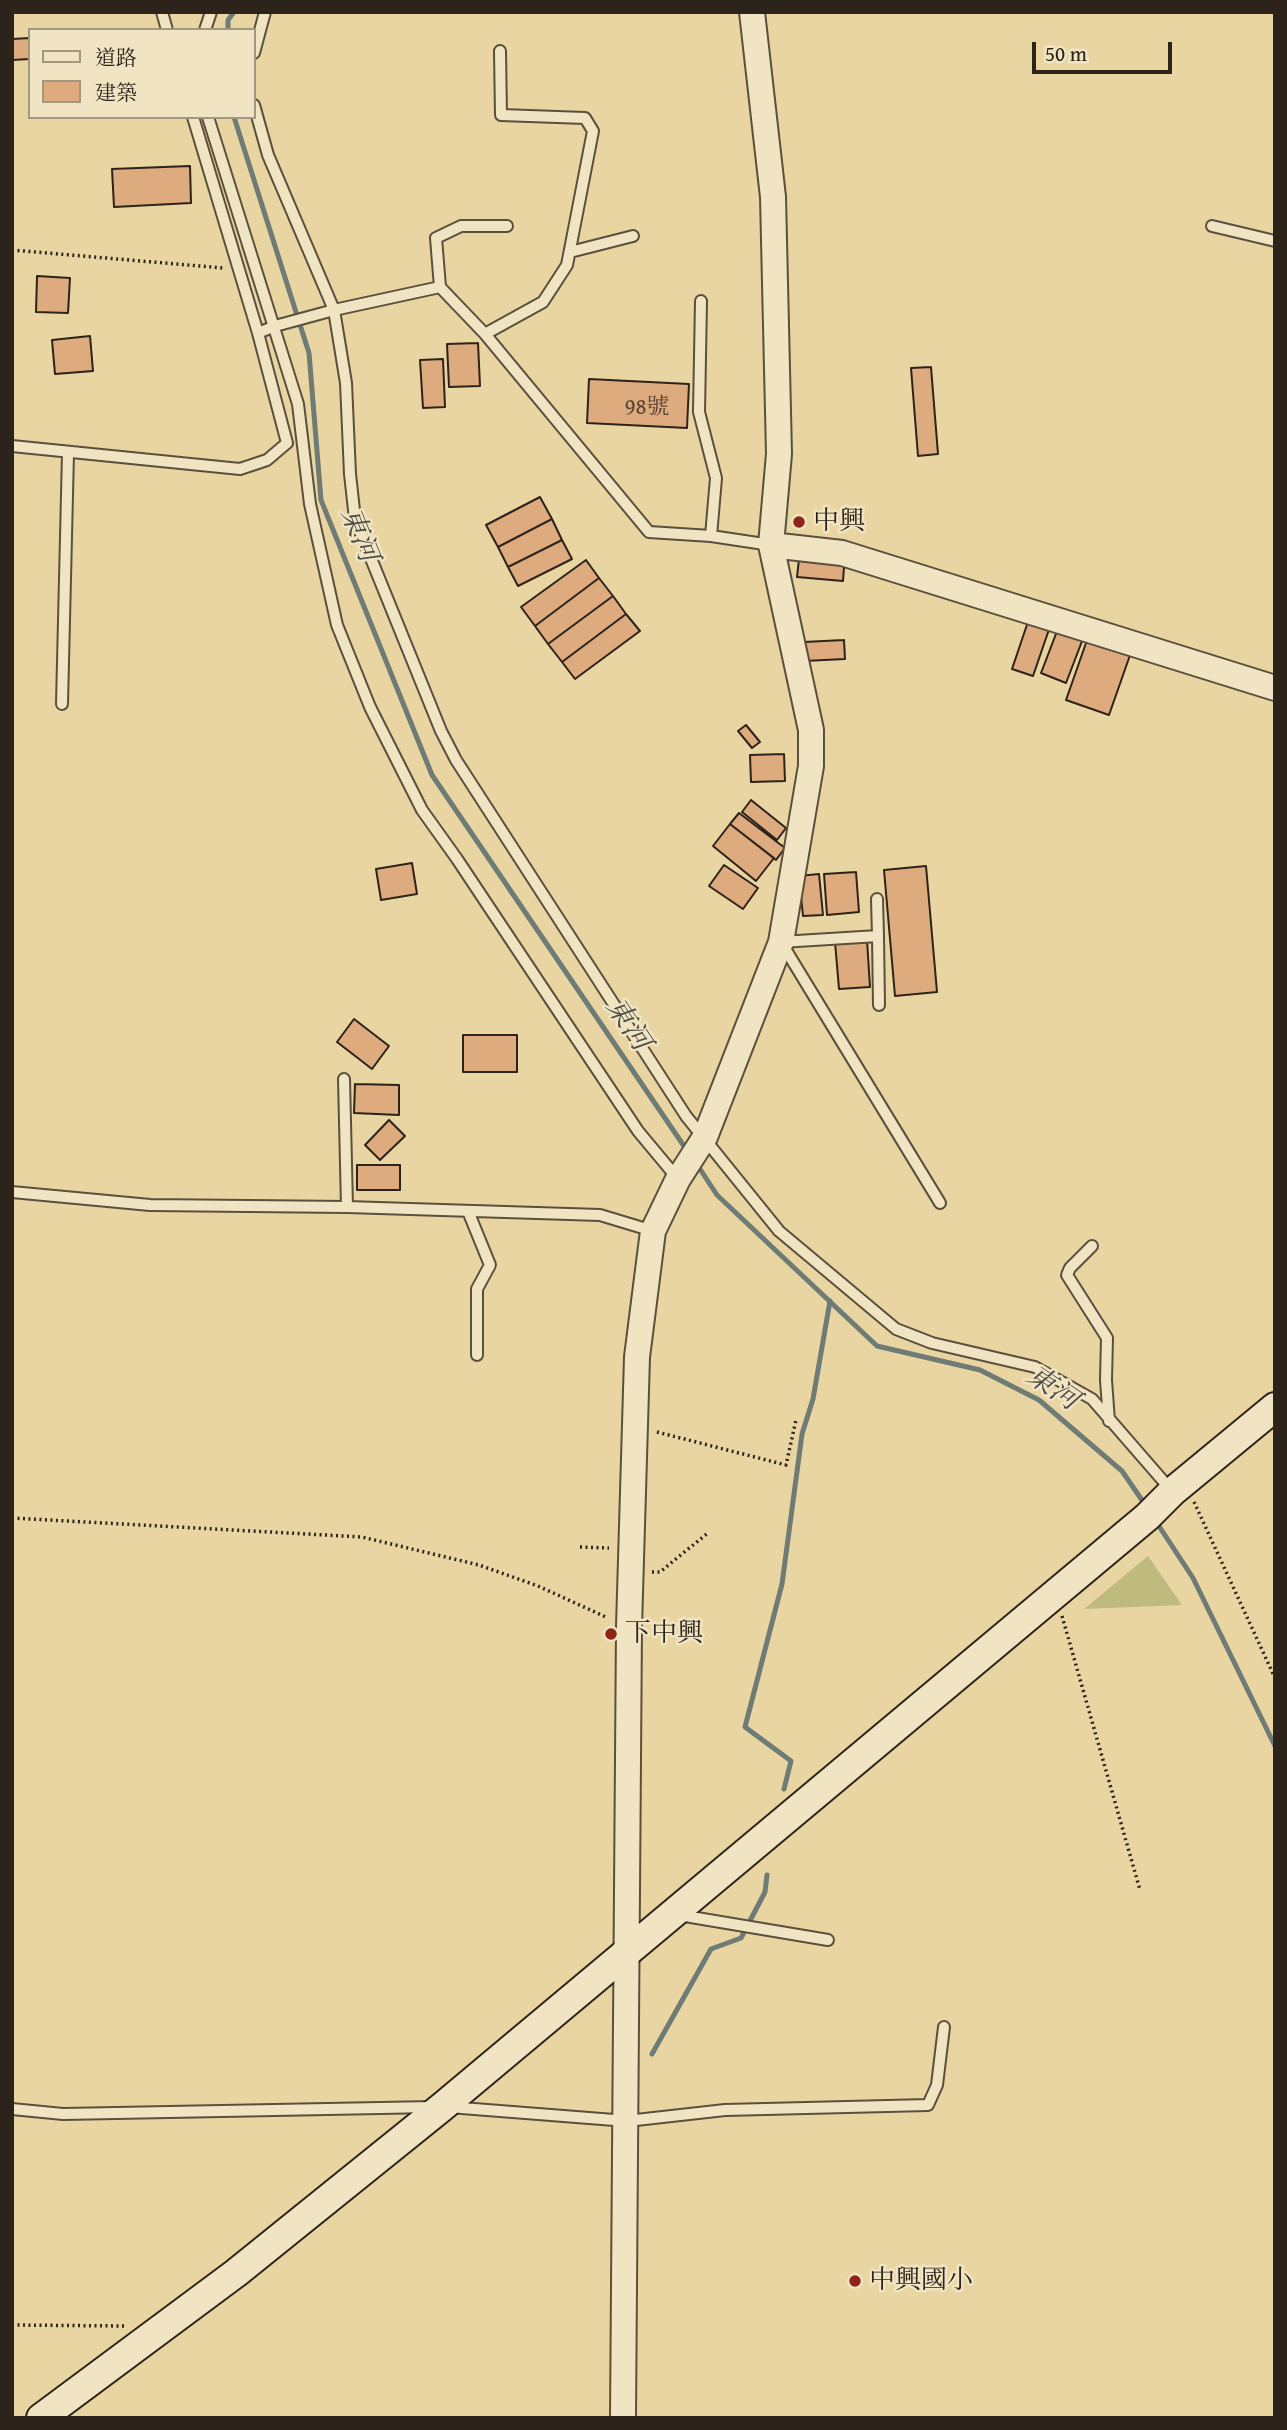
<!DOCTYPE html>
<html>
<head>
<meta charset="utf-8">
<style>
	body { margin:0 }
	#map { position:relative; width:1287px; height:2430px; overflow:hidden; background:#e9d5a2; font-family:"Gentium Book Plus","Noto Serif TC",serif }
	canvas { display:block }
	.frame { position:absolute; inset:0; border:14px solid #2c231b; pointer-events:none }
	.legend { position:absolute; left:28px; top:28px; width:228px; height:91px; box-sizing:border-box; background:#f1e4c3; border:2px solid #a29780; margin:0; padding:9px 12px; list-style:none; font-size:21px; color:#2c231b }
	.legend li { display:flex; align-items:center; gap:14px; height:35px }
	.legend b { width:35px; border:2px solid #a29780 }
	.scale { position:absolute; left:1032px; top:42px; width:140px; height:32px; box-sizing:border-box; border:4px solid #2c231b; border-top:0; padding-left:9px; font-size:21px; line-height:24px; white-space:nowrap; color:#2c231b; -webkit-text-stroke:5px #f1e4c3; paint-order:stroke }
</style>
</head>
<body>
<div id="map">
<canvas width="1287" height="2430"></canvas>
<div class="frame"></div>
<ul class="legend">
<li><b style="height:9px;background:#f1e4c3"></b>道路</li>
<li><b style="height:19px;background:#deab7e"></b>建築</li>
</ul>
<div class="scale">50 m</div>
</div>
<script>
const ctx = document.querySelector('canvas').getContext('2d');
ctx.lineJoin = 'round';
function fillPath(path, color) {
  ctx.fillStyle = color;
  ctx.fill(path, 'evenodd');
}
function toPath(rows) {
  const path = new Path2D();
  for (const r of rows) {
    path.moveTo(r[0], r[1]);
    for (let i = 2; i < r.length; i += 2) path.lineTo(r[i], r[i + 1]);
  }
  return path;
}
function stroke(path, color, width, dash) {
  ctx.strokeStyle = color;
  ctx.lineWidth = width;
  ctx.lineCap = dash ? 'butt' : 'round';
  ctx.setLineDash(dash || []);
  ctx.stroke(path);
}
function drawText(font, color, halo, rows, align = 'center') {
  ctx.font = font + ' "Gentium Book Plus","Noto Serif TC",serif';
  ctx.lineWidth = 5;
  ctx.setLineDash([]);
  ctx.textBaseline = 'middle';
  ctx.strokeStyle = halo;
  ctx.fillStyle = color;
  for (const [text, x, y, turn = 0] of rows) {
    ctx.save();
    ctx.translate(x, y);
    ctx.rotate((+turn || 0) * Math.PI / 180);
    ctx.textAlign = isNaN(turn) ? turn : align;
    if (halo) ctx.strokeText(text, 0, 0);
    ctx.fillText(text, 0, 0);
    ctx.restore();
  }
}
fillPath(toPath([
	[1148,1556,1182,1605,1084,1609]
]), '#bfbb7f');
stroke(toPath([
	[228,30,228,20,234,12],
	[234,117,309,353,321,500,432,775,688,1152],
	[696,1163,717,1195,877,1346,980,1370,1039,1400,1122,1471,1146,1506],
	[1155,1520,1193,1578,1275,1746],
	[784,1789,791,1761,745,1727,782,1584,802,1434,813,1399,830,1301],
	[652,2054,711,1949,741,1938,765,1892,767,1875]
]), '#6f7b75', 5);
const building = toPath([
	[30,38,30,59,12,60,12,39,30,38],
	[190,166,191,203,114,207,112,169,190,166],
	[37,276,70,278,68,313,36,312,37,276],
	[90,336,93,371,55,374,52,340,90,336],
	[478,343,480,386,449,387,447,344,478,343],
	[443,359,445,407,423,408,420,360,443,359],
	[931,367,938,454,918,456,911,368,931,367],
	[589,379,689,384,687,428,587,423,589,379],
	[540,497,552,519,498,547,486,525,540,497],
	[552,519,562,540,508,567,498,547,552,519],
	[562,540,572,559,518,586,508,567,562,540],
	[800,550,845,554,843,581,797,577,800,550],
	[586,560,599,578,535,626,521,607,586,560],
	[599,578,613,596,548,644,535,626,599,578],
	[613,596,626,614,562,662,548,644,613,596],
	[1034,604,1055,612,1033,676,1012,669,1034,604],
	[626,614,640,631,575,679,562,662,626,614],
	[1059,626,1084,636,1066,683,1041,673,1059,626],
	[1092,626,1135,641,1109,715,1066,700,1092,626],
	[844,640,845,659,804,661,804,642,844,640],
	[746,725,760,742,752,748,738,731,746,725],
	[784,754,785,781,751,782,750,755,784,754],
	[751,800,786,828,777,840,742,812,751,800],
	[739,813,785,848,776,860,730,824,739,813],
	[730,824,774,858,756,881,713,846,730,824],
	[412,863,417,894,381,900,376,869,412,863],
	[724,865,758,888,743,909,709,886,724,865],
	[926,866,937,992,895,996,884,870,926,866],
	[856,872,859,912,827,915,824,874,856,872],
	[819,874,823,915,803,916,799,876,819,874],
	[867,940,870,987,839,989,835,942,867,940],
	[354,1019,389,1046,372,1069,337,1042,354,1019],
	[463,1035,517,1035,517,1072,463,1072,463,1035],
	[355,1084,399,1085,399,1115,354,1113,355,1084],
	[389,1120,405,1136,380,1160,365,1145,389,1120],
	[357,1165,400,1165,400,1190,357,1190,357,1165]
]);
fillPath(building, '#deab7e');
stroke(building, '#2c231b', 2);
const service = toPath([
	[162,12,167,30],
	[205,30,211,12],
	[254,53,265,12],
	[254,105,268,155,334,310,346,383,350,474,355,519,441,731,456,760,686,1116,779,1231,896,1329,932,1343,1035,1367,1092,1399,1171,1490],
	[208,117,298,404,310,504,337,625,370,707,422,810,457,859,638,1131,678,1179],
	[1212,226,1275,241],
	[570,252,633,236],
	[440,287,436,238,461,226,507,226],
	[701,301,699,412,716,478,711,536],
	[258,333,275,326,334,310,440,287,485,334,649,532,711,536,771,545],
	[485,334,543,302,567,265,593,131,585,118,501,115,500,51],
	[12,446,240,469,267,460,287,443,258,333,193,117],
	[62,704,68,453],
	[877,899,878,936],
	[879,1005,878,936,781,942,940,1203],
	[344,1079,347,1207],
	[12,1192,150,1205,347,1207,600,1215,653,1231],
	[468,1211,490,1265,477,1289,477,1355],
	[1092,1246,1070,1268,1067,1275,1107,1338,1106,1380,1109,1421],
	[679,1915,828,1940],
	[449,2107,627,2121,725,2110,928,2105,937,2085,944,2027],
	[12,2109,63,2114,433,2107]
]);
const tertiary = toPath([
	[771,545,842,553,1275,688],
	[623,2418,629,1627,637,1357,653,1231,678,1179,705,1137,781,942,811,766,811,730,771,545,779,454,773,197,752,12]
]);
const secondary = toPath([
	[41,2418,236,2273,442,2107,1147,1517,1172,1492,1275,1407]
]);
stroke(service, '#5b503d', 14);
stroke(tertiary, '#5b503d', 28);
stroke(secondary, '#2c231b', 32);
stroke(toPath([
	[12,250,223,268],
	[657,1432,786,1465,796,1420],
	[1194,1502,1275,1678],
	[12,1518,362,1537,479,1565,538,1586,608,1618],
	[580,1547,609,1548],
	[652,1572,660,1572,709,1532],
	[1062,1616,1140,1890],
	[12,2325,126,2326]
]), '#2c231b', 3.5, [2, 3.5]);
stroke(service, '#f1e4c3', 10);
stroke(tertiary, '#f1e4c3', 24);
stroke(secondary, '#f1e4c3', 28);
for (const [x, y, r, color] of [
	[799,522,7,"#8f2418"],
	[611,1634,7,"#8f2418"],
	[855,2281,7,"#8f2418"]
]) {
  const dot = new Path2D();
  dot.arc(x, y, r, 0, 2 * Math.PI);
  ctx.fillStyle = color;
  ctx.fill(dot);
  stroke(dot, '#f1e4c3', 2.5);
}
drawText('23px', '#584534', null, [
	["98號",647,408]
]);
drawText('26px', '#2c231b', '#f1e4c3', [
	["中興",813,522],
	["下中興",625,1634],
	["中興國小",869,2281]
], 'left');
drawText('italic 28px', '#4e4f48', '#f1e4c3', [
	["東河",358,535,68],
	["東河",627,1025,56],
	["東河",1052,1389,34]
]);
</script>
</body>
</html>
